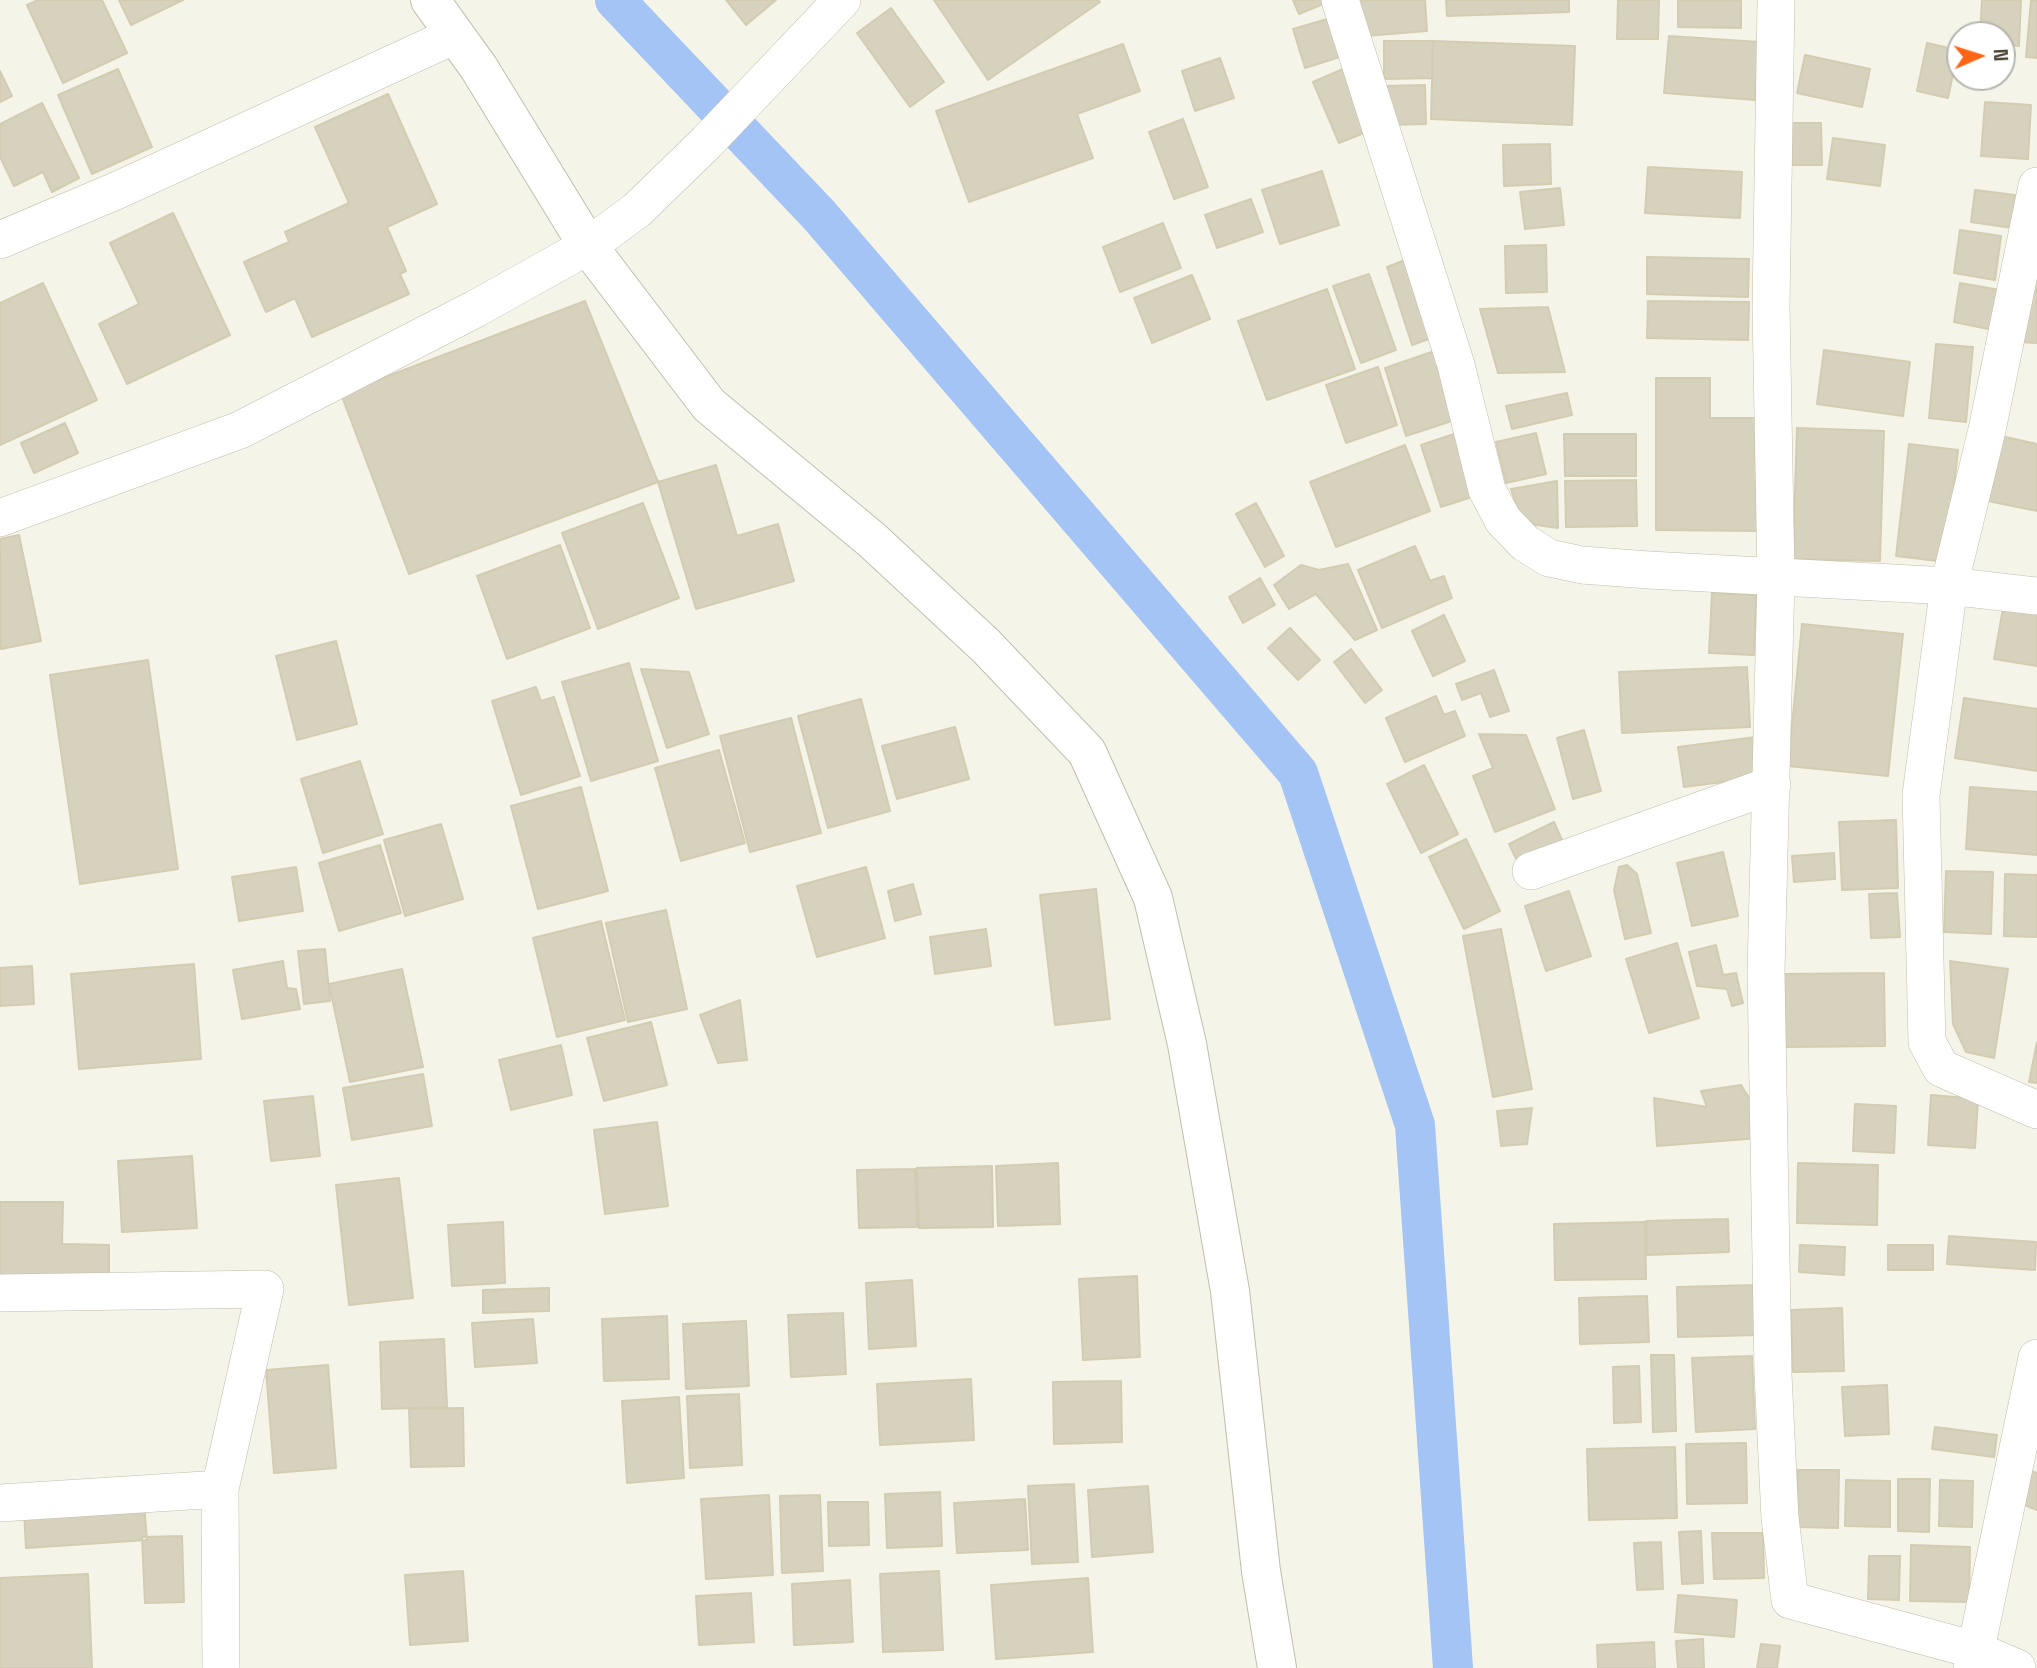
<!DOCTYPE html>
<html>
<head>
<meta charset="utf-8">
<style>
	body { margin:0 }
	#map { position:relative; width:2037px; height:1668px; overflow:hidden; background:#f5f4e9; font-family:"Space Grotesk",sans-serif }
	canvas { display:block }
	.north { position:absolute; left:1946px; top:21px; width:70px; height:70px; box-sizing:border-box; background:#fff; border:2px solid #b6b5af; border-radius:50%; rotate:87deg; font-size:19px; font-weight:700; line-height:28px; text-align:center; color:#494637 }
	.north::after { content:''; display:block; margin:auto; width:24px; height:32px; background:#ff6516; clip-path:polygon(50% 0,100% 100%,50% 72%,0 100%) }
</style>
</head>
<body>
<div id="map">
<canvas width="2037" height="1668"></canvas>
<div class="north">N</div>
</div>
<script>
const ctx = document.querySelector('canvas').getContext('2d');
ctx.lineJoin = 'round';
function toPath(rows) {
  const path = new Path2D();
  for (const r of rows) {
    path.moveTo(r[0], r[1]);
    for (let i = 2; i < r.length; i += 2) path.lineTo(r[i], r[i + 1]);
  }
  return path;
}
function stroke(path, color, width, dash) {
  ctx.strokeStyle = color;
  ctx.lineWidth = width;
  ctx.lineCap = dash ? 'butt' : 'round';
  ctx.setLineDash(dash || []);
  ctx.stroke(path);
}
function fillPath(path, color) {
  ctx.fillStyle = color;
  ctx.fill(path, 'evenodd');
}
stroke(toPath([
	[615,0,819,215,1298,773,1415,1125,1453,1668]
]), '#a3c4f4', 40);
const building = toPath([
	[38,0,102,0,127,53,63,83,27,5,38,0],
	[119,0,183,0,131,25,119,0],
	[726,0,776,0,746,25,726,0],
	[934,0,1098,0,1100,2,988,80,934,0],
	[1293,0,1328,0,1328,2,1299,14,1293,0],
	[1361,0,1425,0,1427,31,1365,36,1361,0],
	[1446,0,1569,0,1569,12,1447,16,1446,0],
	[1618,0,1659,0,1658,39,1617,39,1618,0],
	[1678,0,1741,1,1741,28,1678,27,1678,0],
	[1982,0,2021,0,2019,46,2002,45,2002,35,1980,35,1982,0],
	[2031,0,2037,0,2037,58,2026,57,2031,0],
	[891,8,944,82,910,107,857,33,891,8],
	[1331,18,1343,56,1305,68,1293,29,1331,18],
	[1669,36,1759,42,1755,100,1664,93,1669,36],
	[1384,41,1433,41,1433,78,1384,79,1384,41],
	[1433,41,1575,46,1572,125,1431,119,1433,41],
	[1927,43,1958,50,1948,98,1917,91,1927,43],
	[1123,44,1140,91,1077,114,1093,158,969,202,936,111,1123,44],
	[1805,55,1870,69,1862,107,1797,93,1805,55],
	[1220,58,1234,98,1195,111,1182,71,1220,58],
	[118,69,152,147,92,174,58,95,118,69],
	[1343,69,1369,131,1339,143,1313,82,1343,69],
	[0,71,12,96,0,102,0,71],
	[1425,85,1426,124,1387,125,1386,86,1425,85],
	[388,94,437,204,387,227,406,271,400,274,409,294,312,337,295,298,266,312,244,262,289,242,285,232,349,203,315,127,388,94],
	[1985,102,2031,105,2028,159,1981,156,1985,102],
	[42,103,79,178,52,192,43,172,14,186,0,157,0,124,42,103],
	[1183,119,1208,187,1174,199,1149,132,1183,119],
	[1781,123,1821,123,1822,165,1782,165,1781,123],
	[1833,138,1885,145,1880,186,1827,179,1833,138],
	[1550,144,1551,184,1504,186,1503,145,1550,144],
	[1648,167,1742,172,1740,218,1645,213,1648,167],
	[1322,171,1339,225,1280,244,1262,190,1322,171],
	[1560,188,1564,225,1525,229,1520,192,1560,188],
	[1975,190,2015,195,2012,228,1971,222,1975,190],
	[1251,199,1263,232,1217,248,1205,215,1251,199],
	[173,213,230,335,127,384,99,324,139,304,110,243,173,213],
	[1163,223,1181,268,1120,292,1103,247,1163,223],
	[1960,230,2001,236,1995,280,1954,273,1960,230],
	[1546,245,1547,292,1506,293,1505,246,1546,245],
	[1413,257,1440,335,1412,345,1387,267,1413,257],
	[1647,257,1749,259,1748,297,1647,294,1647,257],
	[2037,271,2037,343,2019,342,2037,271],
	[1369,274,1396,350,1361,363,1333,286,1369,274],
	[1192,275,1210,319,1152,343,1134,298,1192,275],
	[43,283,97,400,0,445,0,303,43,283],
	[1960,283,2000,290,1993,330,1954,322,1960,283],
	[1327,289,1355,369,1267,400,1238,321,1327,289],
	[585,301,658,482,409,574,341,394,585,301],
	[1648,301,1749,302,1748,340,1647,338,1648,301],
	[1548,307,1565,372,1498,373,1480,309,1548,307],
	[1936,344,1973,347,1966,422,1929,418,1936,344],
	[1443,348,1464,417,1406,436,1385,368,1443,348],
	[1824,350,1910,362,1903,416,1817,404,1824,350],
	[1378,367,1397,425,1346,443,1326,385,1378,367],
	[1656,378,1710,378,1710,418,1758,418,1759,531,1656,530,1656,378],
	[1567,393,1572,415,1512,429,1506,406,1567,393],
	[65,423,78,453,34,473,21,443,65,423],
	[1797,428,1884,431,1880,561,1793,559,1797,428],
	[1460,432,1481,494,1441,507,1421,445,1460,432],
	[1536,433,1546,474,1506,483,1496,442,1536,433],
	[1564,434,1636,434,1636,476,1565,476,1564,434],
	[2001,436,2037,444,2037,511,1988,501,2001,436],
	[1909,444,1958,450,1946,562,1896,556,1909,444],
	[1405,445,1430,511,1336,547,1310,482,1405,445],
	[716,465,737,536,778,524,794,581,696,609,658,482,716,465],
	[1636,480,1637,526,1566,527,1565,481,1636,480],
	[1557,481,1558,528,1522,523,1511,489,1557,481],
	[643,503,679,598,598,629,562,533,643,503],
	[1256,503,1284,556,1265,567,1236,514,1256,503],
	[19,535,41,641,1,649,0,539,19,535],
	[560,545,590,628,507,659,477,576,560,545],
	[1415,546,1430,581,1444,576,1452,598,1382,628,1358,570,1415,546],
	[1348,564,1377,630,1355,640,1316,594,1289,609,1274,585,1301,565,1319,570,1348,564],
	[1260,578,1275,605,1243,623,1229,597,1260,578],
	[1712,593,1756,595,1754,655,1709,653,1712,593],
	[2004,603,2037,609,2037,666,1994,659,2004,603],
	[1444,615,1465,661,1433,676,1412,631,1444,615],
	[1802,624,1903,634,1888,776,1788,766,1802,624],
	[1290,628,1320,660,1298,680,1268,648,1290,628],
	[336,641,357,724,297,740,276,656,336,641],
	[1351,649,1382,690,1365,703,1334,662,1351,649],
	[148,660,178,869,80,884,50,675,148,660],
	[629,663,658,761,591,781,562,682,629,663],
	[1747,667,1750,727,1622,733,1619,672,1747,667],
	[641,669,689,672,709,734,667,748,641,669],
	[1494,670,1509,711,1490,717,1481,693,1462,700,1456,684,1494,670],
	[536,687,541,701,554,697,580,776,521,795,492,701,536,687],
	[1436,696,1444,715,1455,711,1465,736,1405,762,1386,718,1436,696],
	[1964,698,2037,709,2037,771,1955,758,1964,698],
	[861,699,890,811,828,828,798,716,861,699],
	[791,718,821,833,750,852,720,736,791,718],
	[955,727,969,779,897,799,882,746,955,727],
	[1584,730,1601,791,1573,799,1557,738,1584,730],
	[1479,734,1526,735,1555,809,1495,832,1473,776,1493,768,1479,734],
	[1764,736,1770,776,1684,787,1678,747,1764,736],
	[719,750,745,843,681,861,655,768,719,750],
	[360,761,383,834,323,853,301,779,360,761],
	[1424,765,1458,834,1421,853,1387,784,1424,765],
	[581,787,608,891,538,909,511,806,581,787],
	[1970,787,2037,792,2037,855,1966,849,1970,787],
	[1896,820,1898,888,1842,890,1839,822,1896,820],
	[1554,822,1566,849,1522,871,1509,844,1554,822],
	[441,824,463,899,405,916,384,840,441,824],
	[1466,839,1500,911,1464,929,1429,857,1466,839],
	[380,845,401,913,339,931,319,863,380,845],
	[1723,852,1738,916,1692,926,1677,863,1723,852],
	[1834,853,1835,879,1794,882,1792,856,1834,853],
	[1627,865,1637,874,1651,933,1625,939,1614,890,1619,867,1627,865],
	[296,867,303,911,239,921,232,877,296,867],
	[866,867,885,938,817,957,797,886,866,867],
	[1946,871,1993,872,1991,934,1944,932,1946,871],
	[2005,874,2037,875,2037,937,2004,936,2005,874],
	[913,884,921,914,895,921,888,891,913,884],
	[1096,889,1110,1019,1055,1025,1040,895,1096,889],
	[1569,891,1591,956,1546,971,1525,906,1569,891],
	[1897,893,1900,937,1871,938,1869,894,1897,893],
	[666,910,687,1009,628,1022,606,923,666,910],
	[601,921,625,1020,557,1037,533,938,601,921],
	[986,929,991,966,935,974,930,937,986,929],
	[1501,929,1532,1089,1493,1097,1463,936,1501,929],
	[1677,943,1699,1018,1649,1033,1626,959,1677,943],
	[1716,945,1723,975,1736,973,1743,1003,1732,1006,1727,989,1697,986,1689,952,1716,945],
	[325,949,330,1001,304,1004,298,951,325,949],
	[283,961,287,988,296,989,300,1009,242,1019,233,970,283,961],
	[1950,961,2008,969,1994,1058,1966,1052,1953,1024,1950,961],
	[194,964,201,1059,79,1069,71,974,194,964],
	[32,966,34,1004,0,1006,0,968,32,966],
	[402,969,423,1067,350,1082,329,984,402,969],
	[1884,973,1885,1046,1785,1047,1784,974,1884,973],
	[740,1000,747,1060,718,1063,700,1015,740,1000],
	[651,1022,667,1085,604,1101,587,1038,651,1022],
	[2037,1042,2037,1083,2029,1082,2037,1042],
	[561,1045,572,1095,511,1110,499,1060,561,1045],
	[423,1074,432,1126,352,1140,343,1088,423,1074],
	[1741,1085,1758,1112,1760,1138,1657,1146,1654,1098,1707,1107,1701,1091,1741,1085],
	[1931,1095,1978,1099,1975,1148,1928,1145,1931,1095],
	[313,1096,320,1156,271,1161,264,1101,313,1096],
	[1855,1104,1896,1106,1894,1153,1853,1151,1855,1104],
	[1532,1108,1527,1144,1501,1146,1497,1111,1532,1108],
	[657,1122,668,1206,605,1214,594,1130,657,1122],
	[192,1156,197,1228,122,1232,118,1161,192,1156],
	[1058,1163,1060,1224,998,1226,996,1166,1058,1163],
	[1798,1163,1878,1165,1877,1225,1797,1223,1798,1163],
	[992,1166,993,1227,919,1228,917,1168,992,1166],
	[915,1169,917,1227,859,1228,857,1170,915,1169],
	[399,1178,413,1298,349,1305,336,1185,399,1178],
	[0,1202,63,1202,62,1244,109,1245,109,1283,0,1282,0,1202],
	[1728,1219,1729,1252,1647,1255,1646,1221,1728,1219],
	[503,1222,505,1283,452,1286,448,1225,503,1222],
	[1645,1222,1646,1279,1555,1280,1554,1224,1645,1222],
	[1949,1236,2036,1242,2035,1270,1947,1264,1949,1236],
	[1800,1245,1845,1247,1844,1275,1799,1272,1800,1245],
	[1888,1245,1933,1245,1933,1270,1888,1270,1888,1245],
	[1137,1276,1140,1357,1083,1360,1079,1279,1137,1276],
	[912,1280,916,1346,869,1349,866,1283,912,1280],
	[1759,1285,1760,1335,1678,1337,1677,1287,1759,1285],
	[549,1288,549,1311,483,1313,483,1290,549,1288],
	[1647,1296,1649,1342,1580,1344,1579,1298,1647,1296],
	[1842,1308,1844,1371,1793,1372,1791,1310,1842,1308],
	[843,1313,846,1374,791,1377,788,1315,843,1313],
	[667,1316,669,1379,604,1381,602,1319,667,1316],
	[533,1319,537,1363,475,1367,472,1323,533,1319],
	[746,1321,749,1386,686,1389,683,1324,746,1321],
	[444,1339,447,1407,382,1409,380,1342,444,1339],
	[1651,1355,1674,1355,1676,1431,1653,1432,1651,1355],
	[1752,1356,1755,1429,1696,1432,1692,1358,1752,1356],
	[328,1365,336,1468,274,1473,266,1370,328,1365],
	[1639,1366,1641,1422,1614,1423,1613,1367,1639,1366],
	[971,1379,974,1440,880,1445,877,1384,971,1379],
	[1121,1381,1122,1442,1054,1444,1053,1382,1121,1381],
	[1887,1385,1889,1434,1845,1436,1842,1387,1887,1385],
	[739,1394,742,1465,690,1468,687,1396,739,1394],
	[679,1397,684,1478,627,1483,622,1401,679,1397],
	[463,1408,464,1466,411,1467,409,1409,463,1408],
	[1935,1427,1997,1435,1994,1457,1932,1449,1935,1427],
	[1746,1443,1747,1503,1687,1504,1686,1444,1746,1443],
	[1675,1447,1677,1518,1589,1520,1587,1449,1675,1447],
	[2022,1467,2037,1473,2037,1510,2009,1499,2022,1467],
	[1798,1470,1839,1470,1838,1528,1797,1527,1798,1470],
	[1898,1479,1930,1479,1929,1532,1898,1531,1898,1479],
	[1846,1480,1890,1481,1890,1527,1845,1526,1846,1480],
	[1940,1480,1973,1481,1972,1527,1939,1526,1940,1480],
	[1074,1484,1078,1562,1032,1564,1028,1486,1074,1484],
	[1148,1486,1153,1552,1092,1557,1088,1490,1148,1486],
	[940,1492,942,1546,887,1548,885,1494,940,1492],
	[769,1495,773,1575,706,1579,701,1499,769,1495],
	[820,1495,823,1571,782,1573,780,1496,820,1495],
	[1025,1499,1028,1550,957,1553,954,1503,1025,1499],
	[828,1502,868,1502,869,1545,829,1546,828,1502],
	[144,1504,147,1540,26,1548,24,1511,144,1504],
	[1701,1531,1703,1583,1682,1584,1679,1532,1701,1531],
	[1712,1533,1763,1533,1764,1578,1714,1579,1712,1533],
	[182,1536,184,1602,145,1603,142,1537,182,1536],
	[1661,1542,1663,1589,1637,1590,1634,1543,1661,1542],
	[1911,1545,1970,1547,1969,1602,1910,1601,1911,1545],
	[1869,1556,1900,1556,1899,1600,1868,1599,1869,1556],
	[463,1571,468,1641,410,1645,405,1575,463,1571],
	[939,1571,943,1650,883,1652,880,1574,939,1571],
	[88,1574,92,1668,0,1668,0,1578,88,1574],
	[1088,1578,1093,1652,996,1659,991,1585,1088,1578],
	[850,1580,853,1642,794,1645,792,1584,850,1580],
	[751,1593,754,1642,699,1645,696,1596,751,1593],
	[1678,1595,1737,1600,1734,1637,1675,1632,1678,1595],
	[1703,1639,1704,1668,1678,1668,1676,1641,1703,1639],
	[1654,1642,1655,1668,1598,1668,1597,1645,1654,1642],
	[1761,1644,1780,1646,1777,1668,1757,1668,1761,1644]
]);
fillPath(building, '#d7d2be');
stroke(building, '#d3ccb1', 2);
const minor = toPath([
	[1340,0,1456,365,1487,490,1503,520,1525,543,1549,558,1582,565,1649,570,1949,586,1987,430,2037,186],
	[1776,0,1771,307,1776,577,1766,972,1773,1374,1780,1518,1790,1600,1975,1650,2017,1668],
	[0,240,118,190,455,35],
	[0,518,240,430,475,309,588,246,637,210,707,142,842,0],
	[2037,596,1949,586,1921,795,1927,1042,1941,1068,2037,1110],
	[1531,871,1772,785],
	[0,1293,265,1289,220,1489],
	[0,1503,220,1489,221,1668],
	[1972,1668,2037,1358]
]);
const tertiary = toPath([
	[430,0,479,68,588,246,709,405,872,540,986,646,1087,752,1153,898,1187,1044,1230,1291,1261,1571,1277,1668]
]);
stroke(minor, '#c1beab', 38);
stroke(tertiary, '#c1beab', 40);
stroke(minor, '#fff', 37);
stroke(tertiary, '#fff', 38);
</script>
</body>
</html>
